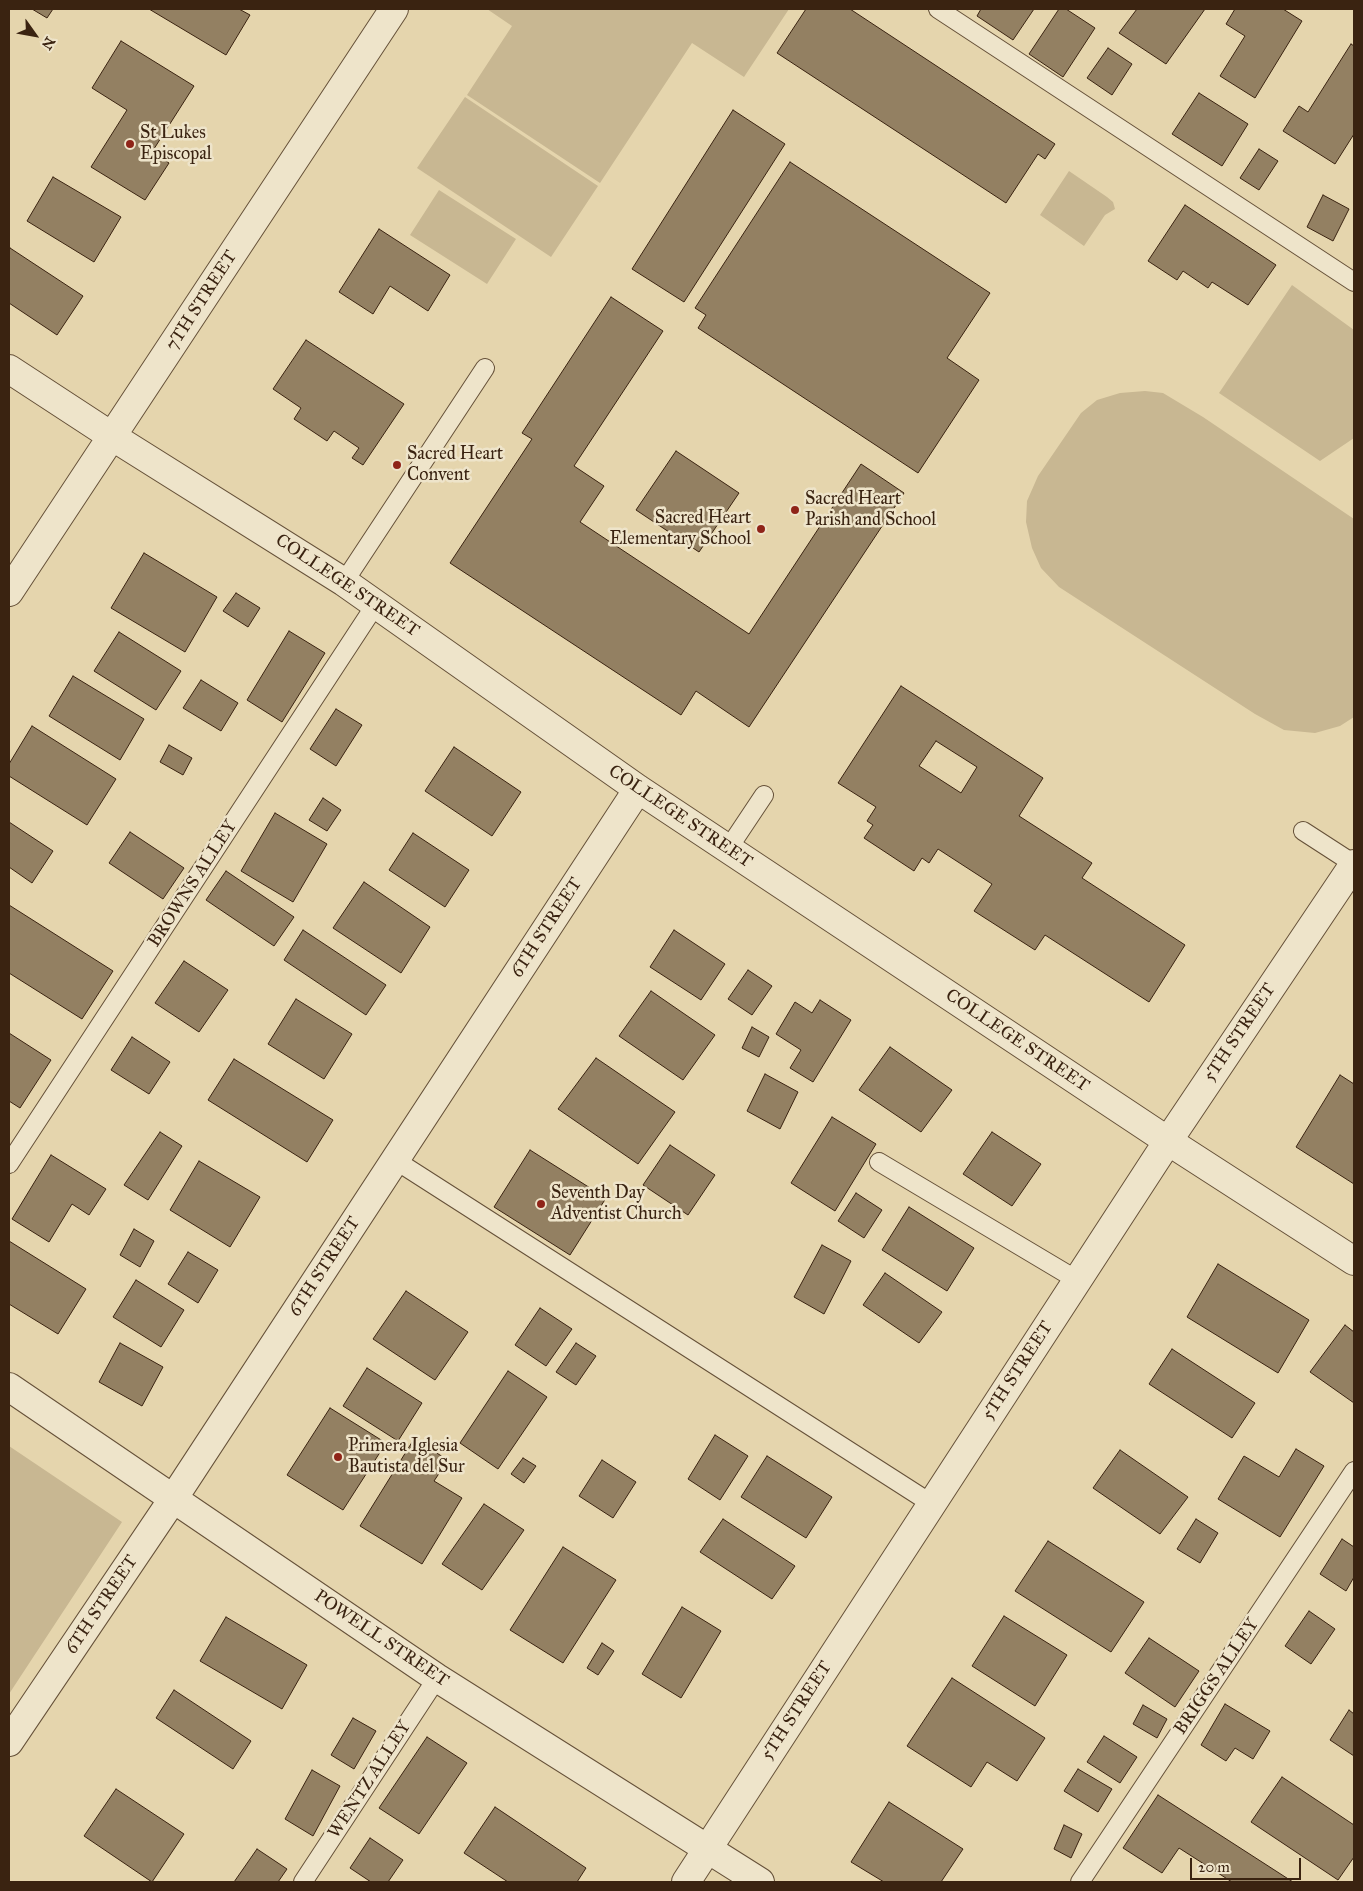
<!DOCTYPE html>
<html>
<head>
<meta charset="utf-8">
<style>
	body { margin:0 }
	#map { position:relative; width:1363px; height:1891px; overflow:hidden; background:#e5d5ad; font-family:"IM FELL Great Primer",serif }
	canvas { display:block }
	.frame { position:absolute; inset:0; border:10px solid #3a2311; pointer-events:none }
	.north { position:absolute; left:10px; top:10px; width:50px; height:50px; -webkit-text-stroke:4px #eee4ca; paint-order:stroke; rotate:122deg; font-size:14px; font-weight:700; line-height:20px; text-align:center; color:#3a2311 }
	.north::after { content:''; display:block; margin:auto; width:18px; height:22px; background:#3a2311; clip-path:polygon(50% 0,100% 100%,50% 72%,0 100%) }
	.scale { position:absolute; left:1190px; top:1858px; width:111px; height:22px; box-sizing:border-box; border:2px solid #3a2311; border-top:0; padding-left:6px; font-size:15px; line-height:18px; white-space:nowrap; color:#3a2311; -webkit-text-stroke:4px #eee4ca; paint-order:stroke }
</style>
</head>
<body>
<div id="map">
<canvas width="1363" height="1891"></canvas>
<div class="frame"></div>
<div class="north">N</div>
<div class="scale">20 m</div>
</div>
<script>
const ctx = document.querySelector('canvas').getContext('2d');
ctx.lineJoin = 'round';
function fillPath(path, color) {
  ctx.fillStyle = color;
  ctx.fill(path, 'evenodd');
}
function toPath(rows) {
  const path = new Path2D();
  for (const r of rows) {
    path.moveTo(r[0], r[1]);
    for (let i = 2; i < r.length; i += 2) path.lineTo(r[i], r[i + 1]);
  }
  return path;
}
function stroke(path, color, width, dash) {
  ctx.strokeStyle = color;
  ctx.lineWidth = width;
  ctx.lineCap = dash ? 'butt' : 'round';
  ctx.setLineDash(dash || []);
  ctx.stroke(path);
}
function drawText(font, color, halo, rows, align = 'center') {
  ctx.font = font + ' "IM FELL Great Primer",serif';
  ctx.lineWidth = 5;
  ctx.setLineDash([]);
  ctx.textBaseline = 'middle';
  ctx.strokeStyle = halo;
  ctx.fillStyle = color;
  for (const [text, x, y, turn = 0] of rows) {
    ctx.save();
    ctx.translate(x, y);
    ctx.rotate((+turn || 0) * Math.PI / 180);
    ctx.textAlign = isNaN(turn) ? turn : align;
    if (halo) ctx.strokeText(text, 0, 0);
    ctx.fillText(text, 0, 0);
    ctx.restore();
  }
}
fillPath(toPath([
	[487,9,789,9,744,77,692,43,600,183,467,95,512,26],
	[465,97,598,186,551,257,417,168],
	[1069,171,1107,197,1113,202,1115,209,1105,215,1084,246,1040,215],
	[439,190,516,239,487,284,410,235],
	[1292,285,1354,330,1354,438,1320,461,1219,393],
	[1145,391,1163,393,1203,417,1354,519,1354,717,1340,726,1315,733,1284,730,1255,714,1059,587,1041,568,1032,548,1026,522,1027,501,1038,476,1081,413,1097,400,1120,393],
	[9,1446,122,1522,9,1694]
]), '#c8b792');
const building = toPath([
	[32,9,53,9,47,18,32,9],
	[149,9,239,9,250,15,226,55,149,9],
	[806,9,850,9,1055,144,1045,159,1038,154,1006,203,777,53,806,9],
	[981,9,1034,9,1013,40,977,16,981,9],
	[1059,9,1066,9,1095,28,1063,77,1029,54,1059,9],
	[1137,9,1205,9,1166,64,1119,33,1137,9],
	[1235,9,1283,9,1302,21,1255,98,1220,76,1245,36,1226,24,1235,9],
	[121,41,194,86,152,152,169,163,145,200,91,167,127,110,92,88,121,41],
	[1351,44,1354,46,1354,134,1335,164,1283,131,1299,106,1308,112,1351,44],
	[1108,48,1132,64,1112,95,1087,78,1108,48],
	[1199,93,1248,124,1222,166,1172,134,1199,93],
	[733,110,785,144,684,302,632,269,733,110],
	[1259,149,1278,161,1259,190,1240,178,1259,149],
	[790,162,990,293,947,358,979,380,918,473,698,328,706,315,695,308,790,162],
	[53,177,121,217,94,262,27,221,53,177],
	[1323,195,1349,209,1333,241,1307,227,1323,195],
	[1185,205,1276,265,1248,305,1212,282,1208,288,1183,271,1177,280,1148,261,1185,205],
	[379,229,450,275,428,311,390,286,373,314,339,292,379,229],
	[10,248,83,296,57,335,9,303,9,250,10,248],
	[611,297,663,331,574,466,604,486,580,522,749,634,861,464,904,493,749,727,696,691,681,715,450,563,532,439,522,433,611,297],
	[306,340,404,404,363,465,352,458,359,448,334,431,327,441,294,419,301,408,273,389,306,340],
	[676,451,739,493,699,552,636,510,676,451],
	[144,553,217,597,185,652,111,608,144,553],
	[236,593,260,608,248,627,223,611,236,593],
	[289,631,325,653,282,722,247,700,289,631],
	[119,632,181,671,156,710,94,671,119,632],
	[73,676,144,719,120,760,49,716,73,676],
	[201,680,238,703,221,731,183,708,201,680],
	[901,686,1043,778,1019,816,1092,863,1082,878,1185,945,1149,1002,1045,935,1035,950,974,911,992,884,938,849,929,863,922,858,914,871,864,838,873,825,867,821,876,807,838,783,901,686],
	[936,741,977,767,961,793,919,766,936,741],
	[336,709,362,725,336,766,310,749,336,709],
	[32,726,116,779,87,825,9,776,9,764,32,726],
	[169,745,192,758,183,775,160,762,169,745],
	[454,747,521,792,492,836,425,791,454,747],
	[323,798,341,810,327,831,309,820,323,798],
	[275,813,327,844,293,902,241,871,275,813],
	[9,822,53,851,32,883,9,867,9,822],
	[130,832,184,868,163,899,109,863,130,832],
	[413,833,469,870,445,907,389,870,413,833],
	[226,871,294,917,274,946,206,900,226,871],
	[364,882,430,927,401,973,333,928,364,882],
	[9,905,113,971,82,1019,9,973,9,905],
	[303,930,386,985,366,1015,284,960,303,930],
	[674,930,725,964,701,1000,650,967,674,930],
	[184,961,228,990,199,1032,155,1003,184,961],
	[748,970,772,986,752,1015,728,999,748,970],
	[651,991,715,1035,683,1080,619,1036,651,991],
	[296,999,352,1034,324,1079,268,1044,296,999],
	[820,1000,851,1020,813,1082,790,1068,801,1050,776,1034,795,1002,812,1013,820,1000],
	[752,1027,769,1037,759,1057,742,1048,752,1027],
	[9,1033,51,1060,20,1108,9,1101,9,1033],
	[132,1037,170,1062,149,1094,111,1070,132,1037],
	[890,1047,952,1090,921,1132,859,1090,890,1047],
	[596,1058,675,1112,638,1164,558,1109,596,1058],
	[234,1059,333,1120,307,1162,208,1100,234,1059],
	[765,1074,798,1092,780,1129,747,1111,765,1074],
	[1340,1075,1354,1084,1354,1184,1296,1147,1340,1075],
	[832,1117,876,1144,835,1211,791,1183,832,1117],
	[160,1132,182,1146,148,1200,124,1185,160,1132],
	[992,1132,1041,1164,1012,1206,963,1174,992,1132],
	[670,1145,715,1175,688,1215,643,1185,670,1145],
	[530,1150,606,1198,570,1255,494,1207,530,1150],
	[51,1155,106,1189,89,1215,72,1204,49,1242,12,1219,51,1155],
	[199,1161,260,1197,230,1247,170,1210,199,1161],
	[856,1193,882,1210,864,1238,838,1221,856,1193],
	[909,1207,974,1248,947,1291,882,1250,909,1207],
	[134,1229,154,1241,140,1267,120,1255,134,1229],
	[9,1241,86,1289,58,1334,9,1304,9,1241],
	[822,1245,851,1261,824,1314,794,1297,822,1245],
	[188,1252,218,1270,198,1303,168,1284,188,1252],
	[1218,1264,1309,1320,1278,1373,1187,1317,1218,1264],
	[885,1273,942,1312,919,1343,863,1305,885,1273],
	[136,1280,184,1310,161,1347,113,1317,136,1280],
	[406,1291,468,1332,435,1380,373,1339,406,1291],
	[540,1308,572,1329,546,1366,515,1345,540,1308],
	[1345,1325,1354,1332,1354,1403,1310,1372,1345,1325],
	[120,1343,163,1367,142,1406,99,1382,120,1343],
	[576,1343,596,1356,576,1385,556,1372,576,1343],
	[1172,1349,1255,1403,1232,1438,1149,1384,1172,1349],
	[367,1368,422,1403,398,1441,343,1406,367,1368],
	[508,1371,547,1397,498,1469,460,1443,508,1371],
	[330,1408,386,1443,343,1510,287,1475,330,1408],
	[715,1435,748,1456,720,1500,688,1479,715,1435],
	[414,1439,448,1460,434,1481,462,1498,422,1564,360,1526,414,1439],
	[1296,1449,1324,1466,1280,1537,1218,1499,1244,1456,1279,1477,1296,1449],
	[1120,1450,1188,1497,1160,1534,1093,1488,1120,1450],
	[767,1456,832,1497,806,1538,741,1497,767,1456],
	[523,1458,536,1466,524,1483,511,1474,523,1458],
	[602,1460,636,1482,613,1518,579,1496,602,1460],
	[484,1504,524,1530,482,1590,442,1564,484,1504],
	[723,1519,795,1566,772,1599,700,1552,723,1519],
	[1196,1519,1218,1533,1200,1563,1177,1549,1196,1519],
	[1342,1539,1354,1547,1354,1577,1346,1591,1320,1574,1342,1539],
	[1048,1541,1144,1602,1111,1652,1015,1591,1048,1541],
	[563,1547,616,1580,563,1663,510,1630,563,1547],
	[682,1607,721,1631,681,1698,642,1674,682,1607],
	[1309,1611,1335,1629,1311,1664,1285,1646,1309,1611],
	[1004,1616,1067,1655,1035,1706,972,1666,1004,1616],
	[226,1617,307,1665,282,1709,200,1661,226,1617],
	[1149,1638,1199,1671,1175,1707,1125,1673,1149,1638],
	[602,1643,614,1651,598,1675,587,1668,602,1643],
	[952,1678,1045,1738,1017,1781,987,1762,971,1787,907,1746,952,1678],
	[174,1690,251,1741,233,1769,156,1718,174,1690],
	[1225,1704,1270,1731,1253,1759,1235,1748,1226,1761,1201,1745,1225,1704],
	[1143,1705,1167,1719,1157,1738,1133,1724,1143,1705],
	[1349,1710,1354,1714,1354,1756,1330,1740,1349,1710],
	[353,1718,376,1731,354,1769,331,1755,353,1718],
	[1104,1736,1137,1757,1120,1783,1087,1762,1104,1736],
	[427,1737,467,1763,419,1834,379,1808,427,1737],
	[1078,1769,1112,1789,1098,1812,1064,1791,1078,1769],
	[312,1770,340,1786,313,1836,285,1819,312,1770],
	[1282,1777,1354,1825,1354,1857,1338,1880,1251,1822,1282,1777],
	[116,1789,184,1834,152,1882,84,1836,116,1789],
	[1158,1795,1293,1882,1232,1882,1179,1848,1162,1873,1123,1848,1158,1795],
	[889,1802,963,1849,941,1882,884,1882,851,1862,889,1802],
	[495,1807,586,1868,577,1882,508,1882,464,1853,495,1807],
	[1064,1825,1082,1834,1071,1858,1054,1849,1064,1825],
	[370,1838,403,1860,388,1882,371,1882,350,1868,370,1838],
	[257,1849,287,1869,278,1882,234,1882,257,1849]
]);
fillPath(building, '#938062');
stroke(building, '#3a2311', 1);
const service = toPath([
	[938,9,1354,282],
	[344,582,485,368],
	[1303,831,1354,864],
	[728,849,764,795],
	[395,1160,932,1504],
	[879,1162,1077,1280],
	[9,1164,376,604],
	[303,1882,437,1678],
	[1080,1882,1354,1471]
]);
const minor = toPath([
	[9,369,113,437,344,582,638,789,1168,1141,1354,1261],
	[9,592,394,9],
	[9,1387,437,1678,760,1882],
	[9,1742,173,1499,638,789],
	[686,1882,1168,1141,1354,864]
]);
stroke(service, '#655038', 20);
stroke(minor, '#655038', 30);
stroke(service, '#eee4ca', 18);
stroke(minor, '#eee4ca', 28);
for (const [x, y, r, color] of [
	[130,144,5,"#8f2418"],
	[397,465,5,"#8f2418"],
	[795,510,5,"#8f2418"],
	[761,529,5,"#8f2418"],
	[541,1204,5,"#8f2418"],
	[338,1457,5,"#8f2418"]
]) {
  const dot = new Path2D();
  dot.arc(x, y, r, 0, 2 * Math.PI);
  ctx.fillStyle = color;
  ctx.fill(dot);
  stroke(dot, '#eee4ca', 2);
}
drawText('18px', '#3a2311', '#eee4ca', [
	["St Lukes",140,134],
	["Episcopal",140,155],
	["Sacred Heart",407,455],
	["Convent",407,476],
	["Sacred Heart",805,500],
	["Parish and School",805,521],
	["Sacred Heart",751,519,"right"],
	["Elementary School",751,540,"right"],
	["Seventh Day",551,1194],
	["Adventist Church",551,1215],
	["Primera Iglesia",348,1447],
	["Bautista del Sur",348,1468]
], 'left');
drawText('18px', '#3a2311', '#eee4ca', [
	["7TH STREET",202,301,-57],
	["COLLEGE STREET",347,586,34],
	["COLLEGE STREET",680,817,34],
	["BROWNS ALLEY",193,884,-57],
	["6TH STREET",547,928,-57],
	["5TH STREET",1240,1033,-56],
	["COLLEGE STREET",1017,1041,34],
	["6TH STREET",325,1267,-57],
	["5TH STREET",1018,1371,-57],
	["6TH STREET",102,1605,-56],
	["POWELL STREET",381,1639,34],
	["BRIGGS ALLEY",1217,1677,-56],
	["5TH STREET",797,1711,-57],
	["WENTZ ALLEY",370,1780,-57]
]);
</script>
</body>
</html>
